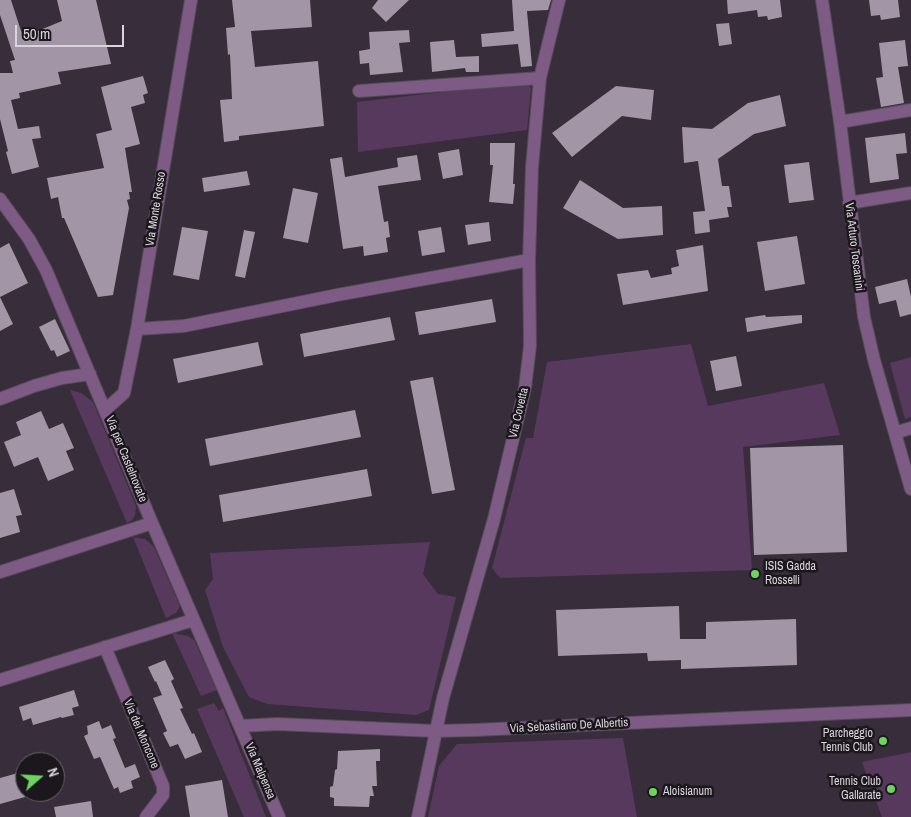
<!DOCTYPE html>
<html>
<head>
<meta charset="utf-8">
<style>
	body { margin:0 }
	#map { position:relative; width:911px; height:817px; overflow:hidden; background:#382d3a; font-family:"Archivo Narrow",sans-serif }
	canvas { display:block }
	.north { position:absolute; left:15px; top:752px; width:50px; height:50px; box-sizing:border-box; background:#1c171d; border:1px solid #686369; border-radius:50%; rotate:71deg; font-size:14px; font-weight:700; line-height:20px; text-align:center; color:#dad4dc }
	.north::after { content:''; display:block; margin:auto; width:18px; height:22px; background:#6fd35f; clip-path:polygon(50% 0,100% 100%,50% 72%,0 100%) }
	.scale { position:absolute; left:15px; top:25px; width:109px; height:22px; box-sizing:border-box; border:2px solid #dad4dc; border-top:0; padding-left:6px; font-size:15px; line-height:18px; white-space:nowrap; color:#dad4dc; -webkit-text-stroke:4px #1c171d; paint-order:stroke }
</style>
</head>
<body>
<div id="map">
<canvas width="911" height="817"></canvas>
<div class="north">N</div>
<div class="scale">50 m</div>
</div>
<script>
const ctx = document.querySelector('canvas').getContext('2d');
ctx.lineJoin = 'round';
function fillPath(path, color) {
  ctx.fillStyle = color;
  ctx.fill(path, 'evenodd');
}
function toPath(rows) {
  const path = new Path2D();
  for (const r of rows) {
    path.moveTo(r[0], r[1]);
    for (let i = 2; i < r.length; i += 2) path.lineTo(r[i], r[i + 1]);
  }
  return path;
}
function stroke(path, color, width, dash) {
  ctx.strokeStyle = color;
  ctx.lineWidth = width;
  ctx.lineCap = dash ? 'butt' : 'round';
  ctx.setLineDash(dash || []);
  ctx.stroke(path);
}
function drawText(font, color, halo, rows, align = 'center') {
  ctx.font = font + ' "Archivo Narrow",sans-serif';
  ctx.lineWidth = 5;
  ctx.setLineDash([]);
  ctx.textBaseline = 'middle';
  ctx.strokeStyle = halo;
  ctx.fillStyle = color;
  for (const [text, x, y, turn = 0] of rows) {
    ctx.save();
    ctx.translate(x, y);
    ctx.rotate((+turn || 0) * Math.PI / 180);
    ctx.textAlign = isNaN(turn) ? turn : align;
    if (halo) ctx.strokeText(text, 0, 0);
    ctx.fillText(text, 0, 0);
    ctx.restore();
  }
}
fillPath(toPath([
	[527,82,531,88,527,130,358,152,357,102],
	[691,344,708,406,824,383,840,435,743,447,752,570,500,578,492,568,526,438,533,438,547,362],
	[911,357,911,417,905,419,890,363],
	[70,390,81,393,93,402,136,506,135,515,132,520,127,523],
	[133,537,145,539,154,547,180,606,176,613,166,618],
	[430,542,423,574,438,594,456,597,429,710,416,715,267,704,249,697,223,647,205,590,213,579,210,553],
	[172,633,188,636,194,640,217,690,201,696],
	[214,703,219,711,223,708,266,817,244,817,197,709],
	[623,738,637,817,428,817,439,766,457,744],
	[911,752,911,817,882,817,862,762]
]), '#58395e');
fillPath(toPath([
	[0,0,11,0,23,37,62,21,57,0,96,0,111,64,58,72,61,84,19,93,20,98,11,100,18,129,39,126,41,138,32,139,39,167,12,174,6,152,8,151,0,119,0,73,13,73,10,61,15,60,0,15],
	[232,0,310,0,312,27,251,31,255,67,318,61,324,126,239,136,239,140,224,142,220,100,232,99,230,54,228,55,226,28,235,27],
	[378,0,409,0,386,22,372,8],
	[512,0,551,0,548,10,527,11,532,66,521,67,518,44,482,47,481,34,514,31],
	[727,0,780,0,782,17,768,20,767,16,758,17,757,10,728,14],
	[869,0,898,0,900,17,881,20,880,15,871,16],
	[729,23,732,44,719,46,716,24],
	[409,30,410,42,399,43,403,72,370,75,369,63,360,64,359,51,370,49,369,32],
	[454,40,456,57,479,56,479,72,466,72,465,68,432,72,430,42],
	[905,40,908,66,898,67,904,103,881,107,876,78,883,77,879,43],
	[143,76,148,93,143,95,145,103,131,107,140,144,125,148,132,192,129,192,130,199,127,200,129,208,113,295,98,297,64,218,62,218,58,197,51,199,47,178,104,168,96,134,112,130,101,87],
	[616,86,654,90,651,120,622,116,572,157,552,133],
	[780,95,786,126,754,134,718,159,722,186,729,186,732,207,727,207,729,217,709,220,710,232,695,234,693,212,705,211,698,161,684,163,682,127,712,129,748,103],
	[905,133,907,153,896,154,899,179,870,183,865,138],
	[490,143,515,143,513,184,515,184,513,204,489,202,493,165,490,165],
	[459,149,463,175,443,179,438,153],
	[417,155,421,180,378,186,384,222,388,221,390,237,386,238,388,252,364,256,363,246,343,249,330,159,342,157,345,177,398,167,397,158],
	[809,162,814,200,789,203,784,165],
	[247,171,250,185,204,192,202,178],
	[580,180,623,208,662,206,663,235,618,239,563,208],
	[293,188,318,193,308,243,283,238],
	[489,222,491,241,468,245,465,225],
	[182,227,208,231,199,280,173,275],
	[441,227,445,252,422,256,418,231],
	[244,230,255,232,245,278,235,276],
	[797,236,805,284,765,291,757,242],
	[9,243,28,283,0,297,0,248],
	[703,245,708,291,623,305,617,274,648,270,651,278,672,274,671,268,679,266,676,250],
	[907,279,911,297,911,314,900,317,896,300,879,304,875,287],
	[0,297,13,324,0,331],
	[492,299,496,322,419,335,415,312],
	[765,315,766,317,802,315,802,323,747,332,745,318],
	[390,317,395,340,304,357,300,334],
	[55,319,70,351,57,357,54,350,51,351,39,327],
	[258,342,263,365,178,383,173,359],
	[736,356,742,386,716,391,710,361],
	[433,377,455,490,432,494,410,381],
	[355,410,361,437,210,466,205,439],
	[41,411,49,429,63,423,74,448,66,451,74,470,48,481,38,457,14,467,4,442,21,435,16,422],
	[843,445,847,552,754,555,750,448],
	[367,469,372,496,223,522,219,495],
	[14,489,22,515,16,516,20,532,0,538,0,493],
	[679,606,680,639,706,639,706,622,796,619,797,665,681,669,681,660,648,661,647,653,558,656,556,610],
	[165,660,174,679,171,681,183,708,180,709,192,734,194,733,202,752,185,759,178,744,170,747,163,733,167,731,153,698,162,695,156,681,155,682,148,667],
	[74,690,79,706,72,708,74,715,62,718,61,717,33,725,31,718,23,721,19,707],
	[99,721,102,729,111,725,116,738,113,739,125,768,135,764,140,777,131,781,133,788,120,793,118,787,114,789,100,757,94,759,84,736,88,734,87,726],
	[380,749,380,761,376,761,377,786,372,786,374,796,370,796,369,807,334,806,334,798,330,797,330,787,333,786,335,770,337,769,338,751],
	[25,771,25,797,0,804,0,778],
	[222,780,228,817,190,817,185,786],
	[91,801,93,817,56,817,54,807]
]), '#a295a5');
const minor = toPath([
	[822,0,840,122,864,317,874,360,911,489],
	[359,91,540,78],
	[840,122,911,110],
	[0,199,29,239,46,270,152,523,279,817],
	[849,203,911,193],
	[137,329,184,326,337,295,529,260],
	[0,399,34,386,62,378,90,374],
	[105,410,124,393,137,329,191,0],
	[895,433,911,428],
	[0,572,152,523],
	[105,647,163,786,163,795,146,817],
	[0,680,193,620],
	[240,726,277,724,435,731,475,730,911,710],
	[418,817,443,698,494,519,525,388,530,346,529,260,532,167,540,78,559,0]
]);
stroke(minor, '#554b57', 14);
stroke(minor, '#7d5b84', 12);
for (const [x, y, r, color] of [
	[755,574,5,"#6fd35f"],
	[883,741,5,"#6fd35f"],
	[891,789,5,"#6fd35f"],
	[653,792,5,"#6fd35f"]
]) {
  const dot = new Path2D();
  dot.arc(x, y, r, 0, 2 * Math.PI);
  ctx.fillStyle = color;
  ctx.fill(dot);
  stroke(dot, '#1c171d', 2);
}
drawText('12px', '#dad4dc', '#1c171d', [
	["Via Monte Rosso",156,209,-81],
	["Via Arturo Toscanini",854,247,83],
	["Via Covetta",519,413,-77],
	["Via per Castelnovate",126,459,68],
	["Via Sebastiano De Albertis",569,726,-3],
	["Via del Moncone",141,734,67],
	["Via Malpensa",260,771,67]
]);
drawText('12px', '#dad4dc', '#1c171d', [
	["ISIS Gadda",765,567],
	["Rosselli",765,581],
	["Parcheggio",873,734,"right"],
	["Tennis Club",873,748,"right"],
	["Tennis Club",881,782,"right"],
	["Gallarate",881,796,"right"],
	["Aloisianum",663,792]
], 'left');
</script>
</body>
</html>
